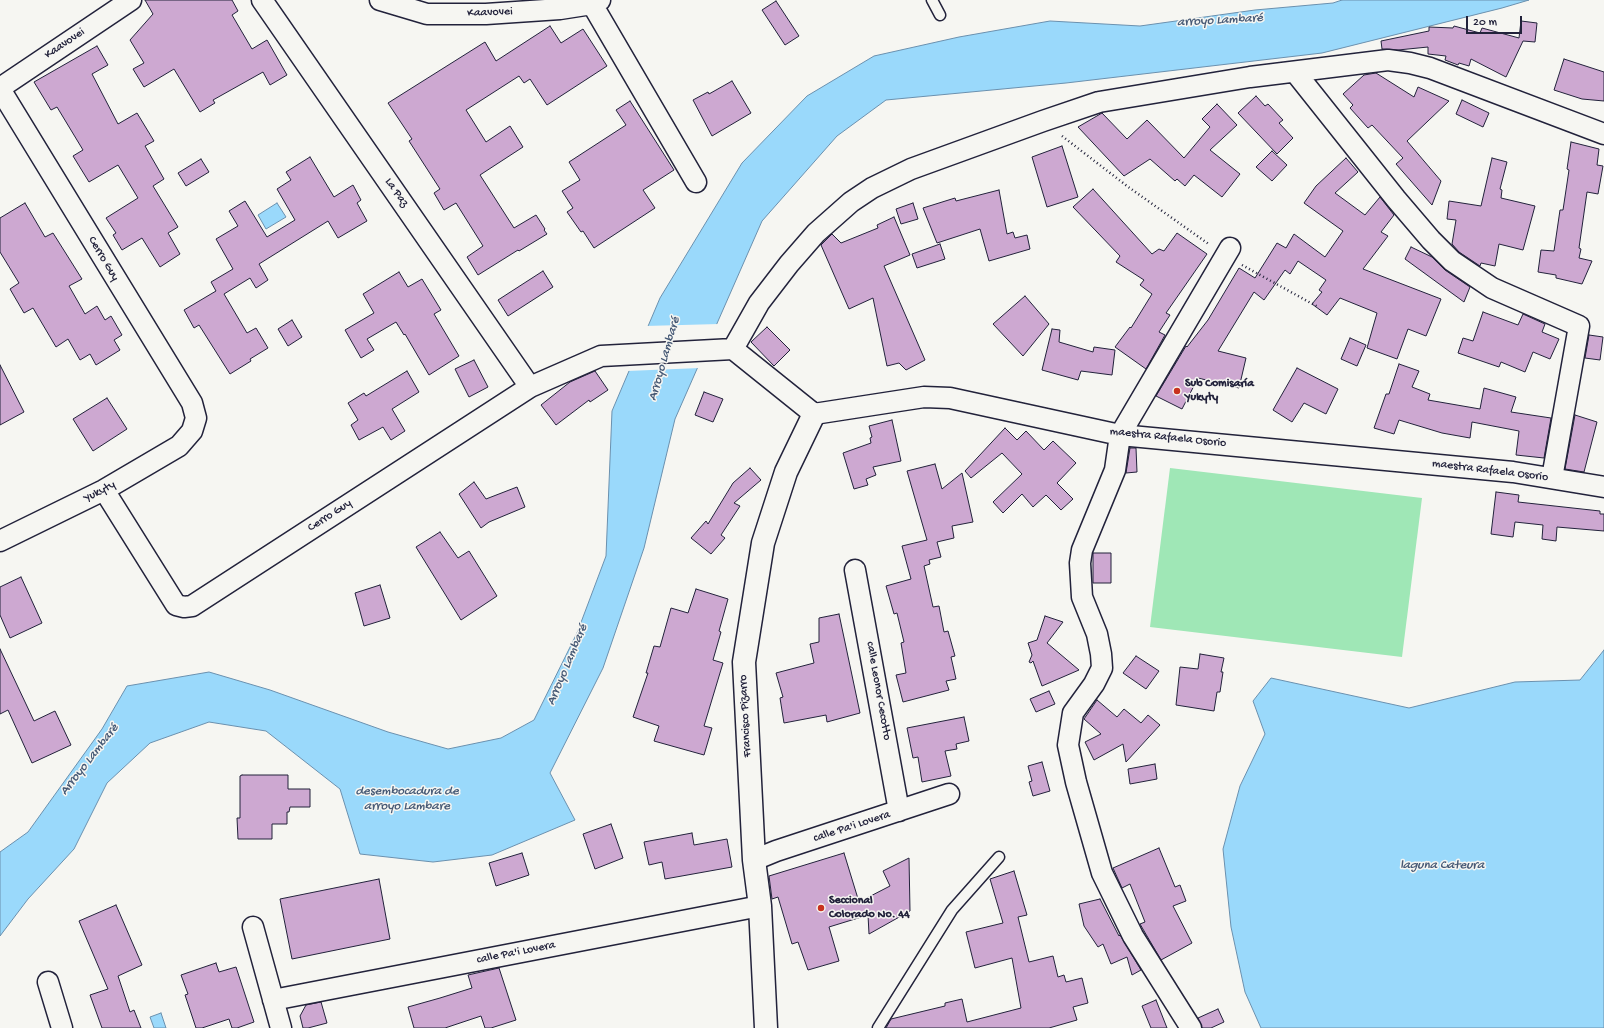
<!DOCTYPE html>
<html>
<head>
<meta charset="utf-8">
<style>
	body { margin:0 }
	#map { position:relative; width:1604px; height:1028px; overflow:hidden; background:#f6f6f2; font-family:"Gochi Hand",sans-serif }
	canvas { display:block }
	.scale { position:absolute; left:1466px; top:16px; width:56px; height:18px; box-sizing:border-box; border:2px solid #22223b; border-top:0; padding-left:5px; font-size:12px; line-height:14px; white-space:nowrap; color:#22223b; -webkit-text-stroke:3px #f6f6f2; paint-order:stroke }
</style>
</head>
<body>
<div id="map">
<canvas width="1604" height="1028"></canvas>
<div class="scale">20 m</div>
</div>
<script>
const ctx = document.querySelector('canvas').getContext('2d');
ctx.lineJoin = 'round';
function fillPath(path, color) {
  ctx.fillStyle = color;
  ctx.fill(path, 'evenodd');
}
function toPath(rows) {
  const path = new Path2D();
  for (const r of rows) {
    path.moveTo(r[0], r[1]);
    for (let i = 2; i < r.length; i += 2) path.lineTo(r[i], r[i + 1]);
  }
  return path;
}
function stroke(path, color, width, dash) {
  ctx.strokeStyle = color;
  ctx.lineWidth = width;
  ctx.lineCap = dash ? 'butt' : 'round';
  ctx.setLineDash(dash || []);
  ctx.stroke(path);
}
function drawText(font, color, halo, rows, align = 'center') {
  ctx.font = font + ' "Gochi Hand",sans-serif';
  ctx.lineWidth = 3;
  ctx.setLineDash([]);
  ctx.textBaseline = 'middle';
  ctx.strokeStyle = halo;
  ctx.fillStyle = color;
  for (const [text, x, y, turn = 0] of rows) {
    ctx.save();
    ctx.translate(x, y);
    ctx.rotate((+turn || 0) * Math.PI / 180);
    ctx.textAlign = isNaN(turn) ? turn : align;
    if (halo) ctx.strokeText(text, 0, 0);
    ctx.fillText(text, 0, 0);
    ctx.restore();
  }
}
fillPath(toPath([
	[1170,468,1422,498,1402,657,1150,627]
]), '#9fe7b6');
const water = toPath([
	[1342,0,1529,0,1502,8,1322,53,1066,83,886,100,837,136,762,221,675,419,644,548,603,668,550,773,575,820,492,855,433,862,360,854,340,789,266,731,209,722,150,743,107,783,74,849,28,899,0,936,0,852,28,832,102,729,127,686,209,672,270,690,388,732,448,749,501,738,534,720,577,633,606,556,612,411,660,298,742,163,807,96,874,56,959,37,1050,21,1140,26,1255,10,1333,3,1342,0],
	[277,203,286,217,266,229,258,215,277,203],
	[1604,650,1604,1028,1261,1028,1245,992,1231,927,1223,849,1240,786,1265,734,1253,701,1271,678,1409,708,1515,682,1580,680,1604,650],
	[161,1013,166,1028,154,1028,150,1017,161,1013]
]);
fillPath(water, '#9ad9fb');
stroke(water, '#6a90ae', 1);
fillPath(toPath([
	[719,324,700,368,627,371,645,326]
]), '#f6f6f2');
const building = toPath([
	[145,0,232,0,238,11,232,15,252,49,267,40,287,75,270,85,263,72,213,100,215,103,200,112,174,69,144,87,133,69,144,63,130,40,153,14,145,0],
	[776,1,799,36,785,45,762,10,776,1],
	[1521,21,1537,23,1535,42,1523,41,1506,77,1471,59,1469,66,1459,63,1458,65,1445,60,1446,56,1428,54,1428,47,1398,50,1382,49,1381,41,1429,31,1429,27,1453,28,1454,26,1480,33,1482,28,1519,38,1521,21],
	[550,26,561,43,583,29,607,66,547,105,530,79,524,83,519,76,466,110,486,142,510,126,523,147,480,175,514,228,536,215,545,229,544,230,547,234,519,251,518,250,478,275,467,257,483,246,456,203,444,210,434,193,440,189,409,141,412,139,388,103,485,42,496,61,550,26],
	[97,46,108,65,92,74,118,124,137,113,154,141,145,146,164,179,153,186,178,227,168,233,180,254,160,267,142,238,122,250,113,235,116,233,106,218,138,198,118,165,89,182,73,156,83,150,57,107,51,110,34,82,97,46],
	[1564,59,1604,72,1604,101,1582,99,1554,90,1564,59],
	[1376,73,1414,97,1418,87,1449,101,1407,141,1441,181,1432,205,1396,164,1403,158,1372,125,1368,128,1350,108,1353,105,1343,94,1364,75,1376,73],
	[732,81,751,113,712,136,693,100,708,92,709,94,732,81],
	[1256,96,1265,106,1268,104,1283,120,1279,123,1293,138,1277,154,1238,113,1256,96],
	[1462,100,1489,113,1483,127,1456,114,1462,100],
	[630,101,674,170,643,190,655,208,594,248,583,231,581,232,567,212,573,208,562,191,580,180,569,162,626,125,616,110,630,101],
	[1217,104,1237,125,1210,150,1240,174,1222,197,1194,175,1185,186,1177,179,1175,181,1150,159,1124,176,1078,127,1102,113,1127,139,1147,120,1184,158,1210,127,1202,119,1217,104],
	[1571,142,1599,149,1597,165,1603,166,1598,194,1587,192,1579,248,1581,249,1579,258,1592,261,1582,284,1556,278,1556,275,1538,272,1541,250,1554,251,1560,210,1563,210,1569,170,1567,169,1571,142],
	[1062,146,1078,197,1047,207,1032,157,1062,146],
	[1272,151,1287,165,1272,181,1256,167,1272,151],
	[310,157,334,197,353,185,361,200,357,203,367,221,338,238,328,221,259,264,268,280,256,288,250,278,224,294,247,333,256,328,268,348,250,359,251,361,230,374,199,325,194,328,184,310,216,291,211,282,233,269,216,239,238,226,229,211,245,201,267,237,295,220,277,189,291,180,286,172,310,157],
	[1346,158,1358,172,1335,193,1365,215,1380,197,1394,215,1381,232,1388,236,1363,269,1441,299,1426,336,1408,329,1397,359,1367,348,1377,313,1340,298,1327,315,1312,304,1322,292,1319,290,1326,280,1298,261,1290,274,1285,270,1264,300,1254,292,1218,351,1246,358,1239,388,1198,378,1182,409,1156,396,1186,346,1187,347,1208,320,1239,268,1255,278,1277,243,1286,248,1294,234,1325,257,1343,231,1304,203,1316,186,1346,158],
	[1492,158,1507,162,1500,189,1502,190,1501,198,1535,206,1523,250,1499,244,1495,266,1481,263,1480,266,1459,252,1452,244,1456,220,1447,219,1449,201,1481,206,1492,158],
	[201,159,209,172,186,186,178,173,201,159],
	[1093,189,1152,254,1159,249,1164,251,1177,233,1207,254,1166,313,1170,315,1159,332,1165,335,1146,369,1115,347,1130,327,1131,328,1152,294,1140,285,1144,280,1116,262,1120,256,1073,207,1093,189],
	[999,190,1007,234,1013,232,1015,238,1027,235,1030,249,989,261,980,229,937,243,923,208,955,198,956,201,999,190],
	[25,203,45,237,53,233,82,279,69,286,85,314,97,306,105,320,111,316,122,335,114,340,120,350,96,365,90,354,80,360,68,339,56,347,33,308,24,313,10,289,19,283,0,252,0,218,25,203],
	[913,203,918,219,901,224,896,209,913,203],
	[894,217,910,255,884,266,925,360,906,370,899,363,887,366,873,298,849,309,821,245,832,234,841,243,878,228,877,225,894,217],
	[940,244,945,259,917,268,912,254,940,244],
	[1411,247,1432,257,1445,270,1470,287,1464,302,1405,259,1411,247],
	[543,271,553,287,508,316,498,300,543,271],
	[399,272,408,287,422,279,441,310,434,314,459,356,429,375,405,334,404,335,396,322,367,339,374,350,361,358,345,330,374,313,363,294,399,272],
	[1025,296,1049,324,1023,356,993,324,1025,296],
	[1483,312,1518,325,1523,314,1545,324,1542,332,1559,339,1550,359,1533,352,1525,372,1501,362,1499,367,1458,353,1463,338,1473,341,1483,312],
	[292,320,302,337,288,346,278,329,292,320],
	[767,327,790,350,774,366,751,342,767,327],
	[1052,329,1060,330,1059,342,1093,352,1094,347,1115,350,1112,375,1081,371,1078,380,1042,370,1052,329],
	[1589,335,1603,337,1600,360,1585,358,1589,335],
	[1350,338,1366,345,1357,366,1341,359,1350,338],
	[474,360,488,387,469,397,455,369,474,360],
	[1399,364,1419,371,1412,387,1430,394,1428,400,1480,409,1484,388,1516,397,1511,412,1551,418,1544,458,1516,455,1519,431,1472,422,1470,438,1442,433,1399,420,1394,434,1374,428,1386,394,1389,394,1399,364],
	[0,365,24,412,0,425,0,365],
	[1297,368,1338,389,1326,414,1304,403,1292,422,1273,410,1297,368],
	[407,371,419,392,392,409,405,431,391,440,383,427,359,440,351,425,358,420,348,403,364,393,366,396,407,371],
	[595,371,608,390,590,402,589,400,556,425,541,405,570,382,595,371],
	[704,392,723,399,713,422,695,415,704,392],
	[107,398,127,429,93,451,73,419,107,398],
	[1575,415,1597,422,1584,472,1565,469,1575,415],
	[892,420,901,461,873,467,876,475,866,479,868,485,854,489,843,453,871,443,870,438,872,437,869,426,892,420],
	[1005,428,1017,440,1026,431,1044,450,1053,441,1076,463,1057,483,1073,499,1061,510,1046,495,1033,507,1022,494,1003,513,993,502,1022,474,1002,453,971,478,965,471,1005,428],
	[1130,448,1136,448,1137,472,1126,473,1130,448],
	[935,464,942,489,962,473,973,522,952,526,954,538,937,542,941,557,929,560,930,564,924,566,933,607,939,606,944,632,948,631,955,656,951,657,956,679,946,681,949,690,903,702,896,675,906,673,901,643,904,642,897,613,894,614,886,586,911,579,902,546,927,540,907,471,935,464],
	[750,468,761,480,734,503,740,506,721,535,725,538,711,554,691,538,706,521,708,524,733,483,750,468],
	[474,482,486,499,517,487,525,507,489,522,481,528,459,494,474,482],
	[1496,492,1519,495,1518,502,1600,511,1600,514,1604,514,1604,531,1557,527,1556,541,1542,539,1543,525,1515,522,1513,537,1491,534,1496,492],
	[440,532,458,558,469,551,497,596,461,620,416,547,440,532],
	[1093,553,1111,553,1111,583,1093,583,1093,553],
	[21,577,42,623,10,638,0,615,0,587,21,577],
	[380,585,390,618,364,626,355,593,380,585],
	[696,589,728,599,719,631,721,632,713,660,723,663,704,726,712,728,704,755,654,741,659,726,633,717,648,673,646,673,654,646,660,647,671,608,688,613,696,589],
	[839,614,860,713,827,722,826,715,784,723,780,698,783,697,776,673,814,663,810,644,819,642,819,618,839,614],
	[1045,616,1063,622,1047,643,1079,670,1042,686,1033,661,1031,663,1029,662,1032,655,1028,643,1037,640,1045,616],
	[0,649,34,721,55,711,71,745,32,763,8,710,0,714,0,649],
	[1200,654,1224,658,1221,672,1223,672,1220,692,1217,692,1214,711,1176,705,1180,667,1198,669,1200,654],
	[1136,656,1159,671,1146,689,1123,673,1136,656],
	[1049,691,1055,704,1036,712,1030,699,1049,691],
	[1097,700,1117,717,1124,709,1141,723,1148,715,1160,725,1126,762,1123,744,1094,760,1085,742,1101,734,1084,719,1097,700],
	[964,717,969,741,956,744,957,749,945,751,951,776,922,782,918,757,913,758,907,728,964,717],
	[1042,762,1050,791,1033,796,1029,782,1032,781,1028,766,1042,762],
	[1155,764,1157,779,1130,784,1128,769,1155,764],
	[242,775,288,775,288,789,310,789,310,807,290,807,289,812,287,812,287,824,272,824,272,839,238,839,237,818,240,818,240,776,242,775],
	[611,824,623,858,595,869,583,834,611,824],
	[692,833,694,845,727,839,732,867,665,879,662,862,649,865,644,842,692,833],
	[1159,848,1175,887,1180,885,1186,901,1173,906,1192,943,1161,960,1140,924,1145,922,1130,884,1122,888,1113,868,1159,848],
	[522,853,529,875,496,886,489,863,522,853],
	[844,853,859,902,890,886,883,871,909,858,910,911,869,934,868,915,829,927,839,961,808,970,798,942,792,944,778,897,772,899,769,876,844,853],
	[1014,871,1027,915,1018,917,1029,962,1053,956,1058,977,1064,975,1066,982,1082,978,1088,1003,1073,1007,1077,1020,1049,1028,886,1028,891,1019,945,1006,945,1003,962,999,967,1022,1021,1008,1012,958,975,968,966,932,1003,923,990,879,1014,871],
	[379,879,390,939,292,959,280,899,379,879],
	[1100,899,1119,936,1120,935,1141,970,1132,975,1127,957,1111,964,1103,944,1098,947,1084,926,1079,904,1100,899],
	[116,905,142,965,118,976,130,1012,134,1010,141,1028,102,1028,90,995,108,989,79,921,116,905],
	[216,963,219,972,236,967,254,1022,237,1028,232,1028,229,1019,202,1028,196,1028,185,995,188,994,181,975,216,963],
	[499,968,516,1020,491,1028,485,1028,481,1016,445,1028,414,1028,408,1007,440,998,472,988,468,975,499,968],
	[1156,1000,1167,1028,1151,1028,1142,1006,1156,1000],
	[321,1002,327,1023,308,1028,303,1028,300,1016,306,1005,321,1002],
	[1218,1009,1224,1022,1211,1028,1202,1028,1198,1018,1218,1009]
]);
fillPath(building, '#cda8d1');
stroke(building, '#22223b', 1);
const service = toPath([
	[932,0,940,15],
	[878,1028,952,910,999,857]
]);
const minor = toPath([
	[262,0,530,387],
	[380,0,427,14,486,14,560,9,592,4,600,0],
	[585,0,592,4,696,182],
	[1295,72,1396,199,1431,240,1452,261,1492,288,1579,326,1552,478],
	[0,88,131,0],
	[0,89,192,403,196,418,192,431,179,446,104,490,0,541],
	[733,349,814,414,924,397,950,398,1120,435,1513,472,1604,487],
	[104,490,176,605,184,607,192,606,530,387,601,356,733,349,759,303,789,264,816,233,851,202,872,188,911,169,1043,121,1099,102,1250,77,1388,60,1410,63,1430,68,1604,134],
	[855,570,899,811],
	[754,860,776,851,949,794],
	[253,927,281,1028],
	[48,982,62,1028],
	[273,1000,760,906],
	[1191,1028,1133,936,1102,873,1076,782,1068,745,1073,713,1094,684,1102,668,1101,654,1097,634,1082,597,1080,563,1082,550,1115,470,1120,435,1230,248]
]);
const tertiary = toPath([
	[766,1028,760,906,754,860,744,662,763,543,786,472,814,414]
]);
stroke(service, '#22223b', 13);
stroke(minor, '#22223b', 23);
stroke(tertiary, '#22223b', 25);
stroke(toPath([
	[1062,136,1127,186,1210,245],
	[1242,265,1318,307]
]), '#22223b', 2.5, [1, 3]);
stroke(service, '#f6f6f2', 10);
stroke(minor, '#f6f6f2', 20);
stroke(tertiary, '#f6f6f2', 22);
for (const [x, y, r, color] of [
	[1177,391,4,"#c8321e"],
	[821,908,4,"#c8321e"]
]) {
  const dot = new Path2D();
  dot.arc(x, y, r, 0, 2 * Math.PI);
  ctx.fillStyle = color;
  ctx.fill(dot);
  stroke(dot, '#f6f6f2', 1.5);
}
drawText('12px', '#22223b', '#f6f6f2', [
	["Kaavovei",490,13,-2],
	["Kaavovei",65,44,-34],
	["La Paz",396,193,55],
	["Cerro Guy",103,259,59],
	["maestra Rafaela Osorio",1168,438,6],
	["maestra Rafaela Osorio",1490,471,7],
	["Yukyty",100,492,-28],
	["Cerro Guy",330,516,-33],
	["calle Leonor Cecotto",878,691,80],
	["Francisco Pizarro",746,716,-93],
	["calle Pa'i Lovera",852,827,-18],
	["calle Pa'i Lovera",516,953,-11]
]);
drawText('bold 12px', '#22223b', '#f6f6f2', [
	["Sub Comisaría",1185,384],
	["Yukyty",1185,398],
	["Seccional",829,901],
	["Colorado No. 44",829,915]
], 'left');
drawText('italic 13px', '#465975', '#f6f6f2', [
	["arroyo Lambaré",1220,21,-3],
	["Arroyo Lambaré",665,359,-74],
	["Arroyo Lambaré",568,665,-67],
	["Arroyo Lambaré",90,760,-52],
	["desembocadura de",407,792],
	["arroyo Lambare",407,807],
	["laguna Cateura",1442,866]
]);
</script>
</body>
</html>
